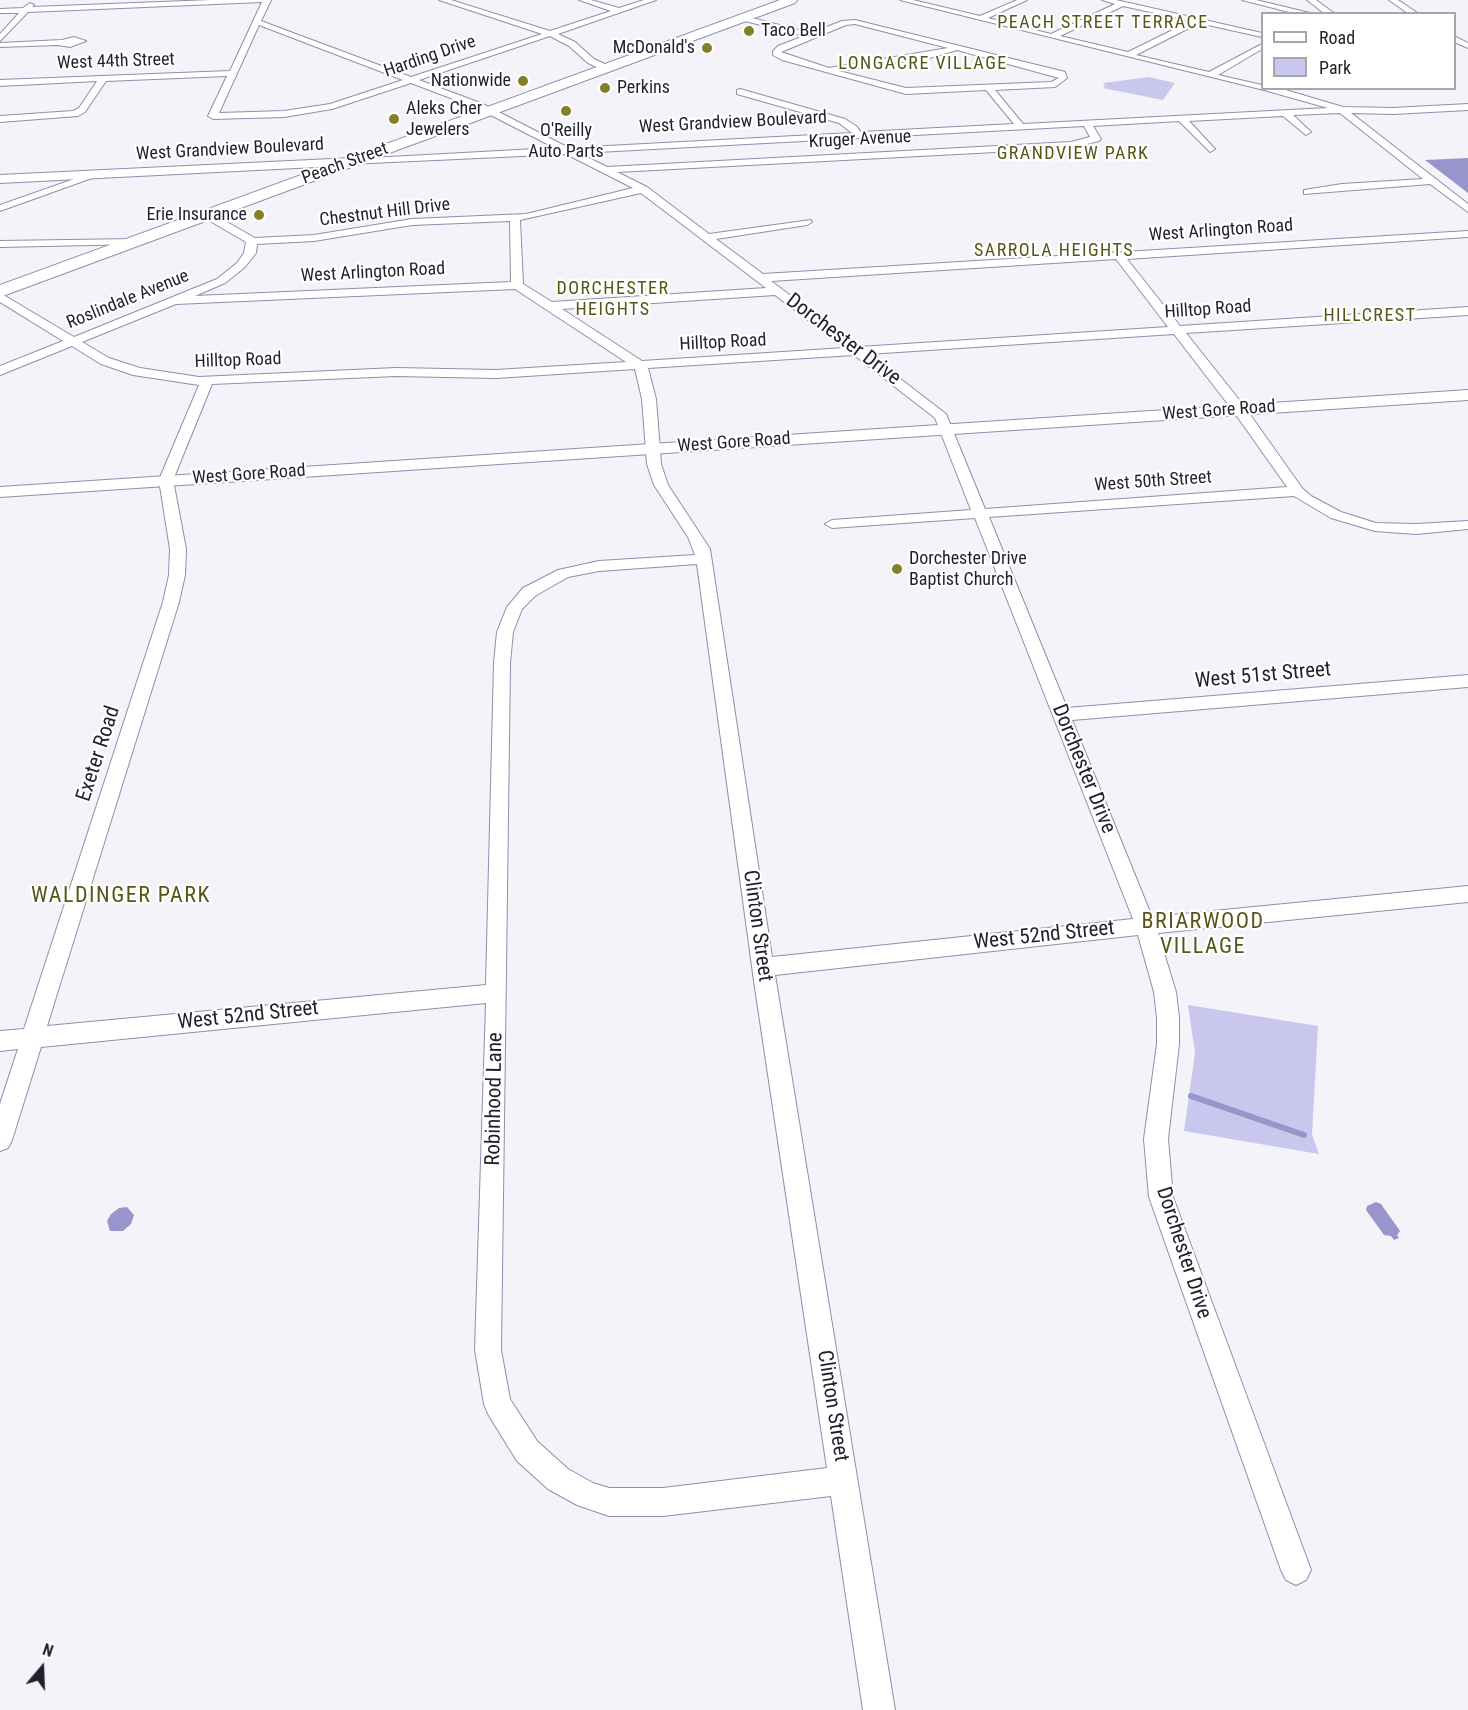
<!DOCTYPE html>
<html>
<head>
<meta charset="utf-8">
<style>
	body { margin:0 }
	#map { position:relative; width:1468px; height:1710px; overflow:hidden; background:#f4f3fa; font-family:"Roboto Condensed",sans-serif }
	canvas { display:block }
	.legend { position:absolute; left:1261px; top:12px; width:195px; height:78px; box-sizing:border-box; background:#fff; border:2px solid #a6a5aa; margin:0; padding:8px 10px; list-style:none; font-size:18px; color:#201f2b }
	.legend li { display:flex; align-items:center; gap:12px; height:30px }
	.legend b { width:30px; border:2px solid #a6a5aa }
	.north { position:absolute; left:12px; top:1638px; width:60px; height:60px; -webkit-text-stroke:4px #fff; paint-order:stroke; rotate:19deg; font-size:16px; font-weight:700; line-height:24px; text-align:center; color:#201f2b }
	.north::after { content:''; display:block; margin:auto; width:21px; height:27px; background:#201f2b; clip-path:polygon(50% 0,100% 100%,50% 72%,0 100%) }
</style>
</head>
<body>
<div id="map">
<canvas width="1468" height="1710"></canvas>
<ul class="legend">
<li><b style="height:8px;background:#fff"></b>Road</li>
<li><b style="height:16px;background:#c9c7ed"></b>Park</li>
</ul>
<div class="north">N</div>
</div>
<script>
const ctx = document.querySelector('canvas').getContext('2d');
ctx.lineJoin = 'round';
function fillPath(path, color) {
  ctx.fillStyle = color;
  ctx.fill(path, 'evenodd');
}
function toPath(rows) {
  const path = new Path2D();
  for (const r of rows) {
    path.moveTo(r[0], r[1]);
    for (let i = 2; i < r.length; i += 2) path.lineTo(r[i], r[i + 1]);
  }
  return path;
}
function stroke(path, color, width, dash) {
  ctx.strokeStyle = color;
  ctx.lineWidth = width;
  ctx.lineCap = dash ? 'butt' : 'round';
  ctx.setLineDash(dash || []);
  ctx.stroke(path);
}
function drawText(font, color, halo, rows, align = 'center') {
  ctx.font = font + ' "Roboto Condensed",sans-serif';
  ctx.lineWidth = 4.5;
  ctx.setLineDash([]);
  ctx.textBaseline = 'middle';
  ctx.strokeStyle = halo;
  ctx.fillStyle = color;
  for (const [text, x, y, turn = 0] of rows) {
    ctx.save();
    ctx.translate(x, y);
    ctx.rotate((+turn || 0) * Math.PI / 180);
    ctx.textAlign = isNaN(turn) ? turn : align;
    if (halo) ctx.strokeText(text, 0, 0);
    ctx.fillText(text, 0, 0);
    ctx.restore();
  }
}
fillPath(toPath([
	[1149,77,1175,83,1163,100,1103,88,1105,85,1103,83],
	[1188,1005,1318,1026,1312,1135,1319,1154,1184,1131,1195,1053]
]), '#c9c7ed');
fillPath(toPath([
	[1468,158,1468,193,1425,160],
	[1376,1202,1381,1204,1400,1231,1397,1235,1399,1238,1394,1240,1391,1236,1384,1235,1366,1210,1367,1206],
	[127,1207,134,1215,131,1224,123,1231,110,1231,107,1221,111,1214,119,1208]
]), '#9995cc');
stroke(toPath([
	[1191,1096,1304,1135]
]), '#9995cc', 6);
const minor = toPath([
	[212,0,271,0,261,21,411,77,542,34,439,0,451,0,550,31,611,11,579,0,591,0,619,8,644,0,656,0,558,34,575,42,594,59,609,66,609,70,603,70,588,63,569,46,550,36,419,80,483,104,569,148,852,133,839,123,737,94,737,90,740,89,845,119,856,126,861,132,1014,124,986,90,906,94,782,60,773,55,773,51,778,46,804,36,741,20,741,16,744,16,811,33,842,21,855,20,1065,72,1067,78,1055,87,995,90,1023,124,1328,108,1264,90,900,0,913,0,980,16,1017,0,1027,0,988,18,1051,34,1115,4,1102,0,1116,0,1262,33,1262,37,1199,23,1136,55,1209,72,1262,44,1262,49,1218,75,1262,85,1262,88,1279,88,1343,107,1393,108,1468,104,1468,110,1393,114,1351,113,1468,204,1468,212,1430,184,1304,194,1304,190,1342,184,1423,179,1340,113,1293,115,1311,132,1306,135,1283,116,1189,121,1215,149,1210,152,1179,121,1093,126,1101,139,1099,141,1071,148,617,172,647,187,709,234,811,220,812,222,807,225,716,239,763,274,1468,231,1468,237,1127,259,1180,326,1468,307,1468,315,1186,333,1244,406,1302,488,1311,496,1341,512,1376,523,1416,524,1468,521,1468,529,1416,534,1375,531,1331,518,1294,496,989,517,1067,708,1468,675,1468,687,1072,720,1152,917,1468,886,1468,902,1158,933,1176,992,1179,1018,1179,1044,1168,1139,1173,1197,1311,1570,1306,1580,1296,1585,1286,1580,1281,1570,1149,1197,1144,1139,1157,1044,1157,1018,1154,992,1138,935,775,975,895,1710,863,1710,831,1496,663,1516,609,1516,577,1505,548,1489,517,1461,488,1414,484,1404,475,1350,486,1003,41,1047,12,1140,8,1148,0,1151,0,1104,18,1049,0,1051,0,1031,24,1029,163,602,169,575,170,549,159,480,199,385,133,375,101,364,72,346,0,375,0,366,63,341,0,302,0,293,74,337,217,279,237,263,244,253,246,242,203,217,203,213,211,213,255,238,314,235,412,219,526,214,633,188,566,154,349,164,349,160,352,159,555,148,477,108,411,83,332,109,284,117,213,119,208,116,227,76,106,81,85,112,78,116,0,122,0,116,73,111,79,108,97,81,0,86,0,80,230,71,262,2,28,12,0,41,0,34,19,13,0,13,0,9,23,8,30,3,34,5,32,7,212,0],
	[1123,6,1191,21,1128,52,1060,36,1123,6],
	[855,24,948,48,829,68,781,52,846,25,855,24],
	[259,25,403,80,330,104,284,111,219,113,259,25],
	[957,50,1059,78,1051,82,906,88,839,71,930,58,957,50],
	[1084,126,1090,137,1071,142,607,167,579,153,1084,126],
	[641,193,766,288,552,302,523,284,520,220,641,193],
	[510,221,511,282,195,296,225,283,245,267,256,253,257,244,314,241,412,225,510,221],
	[1116,259,1168,327,859,347,771,281,1116,259],
	[515,289,626,362,496,370,396,368,199,377,140,368,109,358,82,342,176,304,515,289],
	[775,295,845,348,642,361,562,309,775,295],
	[1174,334,1234,412,1287,487,985,509,946,414,868,354,1174,334],
	[854,355,935,418,971,510,832,520,825,524,832,528,975,518,1133,919,772,957,710,549,668,485,661,464,656,399,648,368,854,355],
	[635,369,642,399,647,464,654,485,688,537,695,555,599,561,558,570,523,588,507,607,497,632,494,663,486,985,47,1026,179,602,185,575,186,549,173,480,212,384,396,376,496,378,635,369],
	[697,564,754,981,827,1468,663,1488,609,1488,593,1483,568,1469,537,1441,510,1399,501,1350,510,663,513,632,522,609,535,596,568,577,599,571,697,564],
	[1242,0,1256,0,1314,14,1297,14,1242,0],
	[1307,0,1316,0,1335,14,1325,14,1307,0],
	[1389,0,1398,0,1419,14,1409,14,1389,0],
	[1454,36,1468,43,1468,48,1454,42,1454,36],
	[74,37,86,41,70,47,58,45,0,47,0,43,62,40,74,37],
	[94,172,103,174,0,211,0,205,94,172],
	[135,239,139,240,139,244,0,247,0,241,135,239]
]);
const tertiary = toPath([
	[352,158,358,162,356,165,0,183,0,175,352,158],
	[1468,390,1468,400,0,497,0,487,1468,390]
]);
const primary = toPath([
	[780,0,797,0,795,3,0,297,0,285,780,0]
]);
stroke(minor, '#908eac', 2);
stroke(tertiary, '#908eac', 2);
stroke(primary, '#908eac', 2);
fillPath(minor, '#fff');
fillPath(tertiary, '#fff');
fillPath(primary, '#fff');
for (const [x, y, r, color] of [
	[749,31,6,"#838029"],
	[707,48,6,"#838029"],
	[523,81,6,"#838029"],
	[605,88,6,"#838029"],
	[566,111,6,"#838029"],
	[394,119,6,"#838029"],
	[259,215,6,"#838029"],
	[897,569,6,"#838029"]
]) {
  const dot = new Path2D();
  dot.arc(x, y, r, 0, 2 * Math.PI);
  ctx.fillStyle = color;
  ctx.fill(dot);
  stroke(dot, '#fff', 2);
}
ctx.letterSpacing = '1.5px';
drawText('18px', '#575518', '#fff', [
	["PEACH STREET TERRACE",1103,23],
	["LONGACRE VILLAGE",923,64],
	["GRANDVIEW PARK",1073,154],
	["SARROLA HEIGHTS",1054,251],
	["DORCHESTER",613,289],
	["HEIGHTS",613,310],
	["HILLCREST",1370,316]
]);
ctx.letterSpacing = '0px';
drawText('18px', '#201f2b', '#fff', [
	["Taco Bell",761,31],
	["McDonald's",695,48,"right"],
	["Nationwide",511,81,"right"],
	["Perkins",617,88],
	["Aleks Cher",406,109],
	["Jewelers",406,130],
	["O'Reilly",566,131,"center"],
	["Auto Parts",566,152,"center"],
	["Erie Insurance",247,215,"right"],
	["Dorchester Drive",909,559],
	["Baptist Church",909,580]
], 'left');
drawText('18px', '#201f2b', '#fff', [
	["Harding Drive",430,57,-19],
	["West 44th Street",116,62,-2],
	["West Grandview Boulevard",733,123,-3],
	["Kruger Avenue",860,140,-3],
	["West Grandview Boulevard",230,150,-3],
	["Peach Street",345,164,-20],
	["Chestnut Hill Drive",385,213,-7],
	["West Arlington Road",1221,231,-4],
	["West Arlington Road",373,273,-3],
	["Roslindale Avenue",128,300,-22],
	["Hilltop Road",1208,310,-4],
	["Hilltop Road",723,343,-3],
	["Hilltop Road",238,361,-2],
	["West Gore Road",1219,411,-4],
	["West Gore Road",734,443,-4],
	["West Gore Road",249,475,-4],
	["West 50th Street",1153,482,-4]
]);
drawText('21px', '#201f2b', '#fff', [
	["Dorchester Drive",843,340,37],
	["West 51st Street",1263,676,-5],
	["Exeter Road",99,754,-72],
	["Dorchester Drive",1083,769,68],
	["Clinton Street",757,926,82],
	["West 52nd Street",1044,936,-6],
	["West 52nd Street",248,1016,-6],
	["Robinhood Lane",495,1099,-89],
	["Dorchester Drive",1183,1253,72],
	["Clinton Street",832,1406,81]
]);
ctx.letterSpacing = '1.5px';
drawText('22px', '#575518', '#fff', [
	["WALDINGER PARK",121,896],
	["BRIARWOOD",1203,922],
	["VILLAGE",1203,947]
]);
ctx.letterSpacing = '0px';
</script>
</body>
</html>
